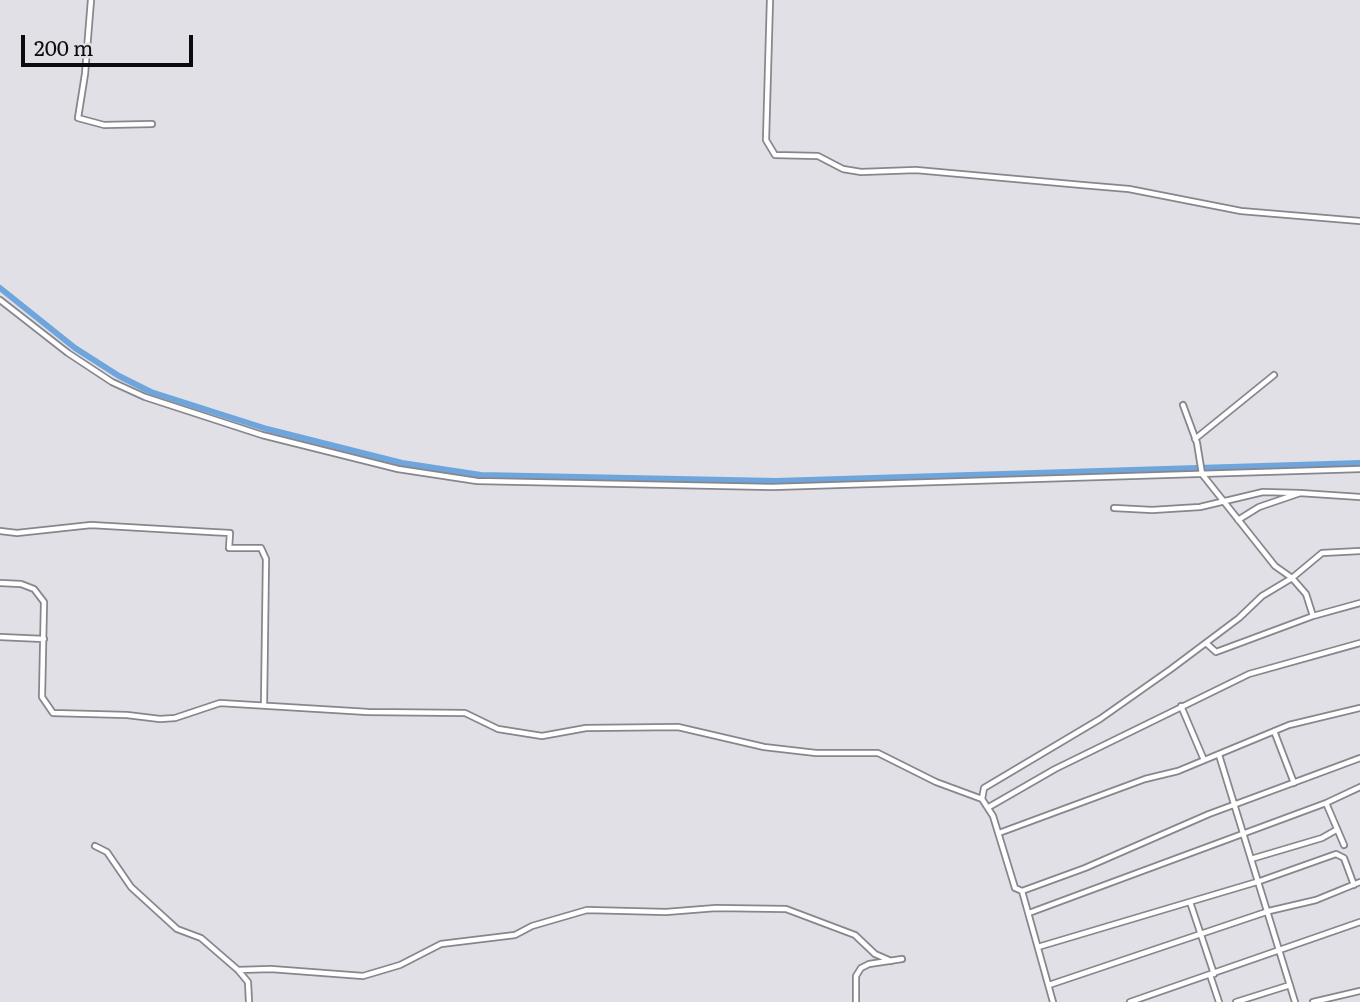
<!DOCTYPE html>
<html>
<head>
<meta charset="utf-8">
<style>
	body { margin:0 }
	#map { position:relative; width:1360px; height:1002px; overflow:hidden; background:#e1e0e6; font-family:Literata,serif }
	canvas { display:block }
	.scale { position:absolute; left:21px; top:35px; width:172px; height:32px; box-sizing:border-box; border:4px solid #0c0b0e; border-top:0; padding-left:9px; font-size:21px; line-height:24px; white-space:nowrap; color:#0c0b0e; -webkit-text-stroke:5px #e1e0e6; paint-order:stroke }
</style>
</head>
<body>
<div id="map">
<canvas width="1360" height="1002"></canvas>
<div class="scale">200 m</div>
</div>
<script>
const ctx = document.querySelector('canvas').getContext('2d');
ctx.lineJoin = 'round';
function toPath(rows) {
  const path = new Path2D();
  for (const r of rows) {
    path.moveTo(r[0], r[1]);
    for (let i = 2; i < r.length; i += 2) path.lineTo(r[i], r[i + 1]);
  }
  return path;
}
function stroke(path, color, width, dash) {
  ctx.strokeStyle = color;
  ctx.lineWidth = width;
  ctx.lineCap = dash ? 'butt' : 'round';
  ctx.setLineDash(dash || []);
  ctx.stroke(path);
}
stroke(toPath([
	[0,288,75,348,119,376,151,392,267,429,402,463,481,475,776,481,1360,463]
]), '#6da5dc', 6);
const street = toPath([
	[91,0,85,74,78,118,104,125,152,124],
	[770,0,766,140,775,155,818,156,843,169,861,172,916,170,1082,185,1129,189,1241,211,1360,221],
	[0,300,68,353,112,382,145,397,262,435,398,469,477,481,772,487,1360,469],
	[1183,405,1197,443,1202,474,1275,566,1292,578,1306,594,1313,616],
	[1195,439,1274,375],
	[1114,508,1152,510,1200,507,1263,492,1300,493],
	[1238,520,1259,507,1300,493,1360,497],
	[0,531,17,533,91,525,211,532,230,533,229,548,261,548,266,559,264,705],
	[0,583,21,584,34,589,44,602,42,697,53,713,127,715,160,719,175,718,220,703,368,712,465,713,498,729,542,736,586,728,678,727,764,747,816,753,878,753,936,782,982,799],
	[0,637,44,639],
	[1206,643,1216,652,1313,616,1360,603],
	[1181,706,1204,760],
	[1274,731,1294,783],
	[1219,755,1295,1002],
	[1326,803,1344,845],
	[989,807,1055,769,1249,674,1360,643],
	[999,833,1145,779,1178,771,1289,725,1360,708],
	[95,846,107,852,131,887,177,929,201,938,238,970,248,982,249,1002],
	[1251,859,1322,838,1336,830],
	[1022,891,1085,868,1209,814,1360,758],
	[1190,902,1214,974],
	[1029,913,1326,803,1360,787],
	[1038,947,1260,881,1336,854,1344,858,1354,885],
	[238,970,271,969,363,976,400,965,441,944,515,935,532,926,587,910,666,912,716,908,786,909,855,935,875,954,891,961],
	[1210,975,1219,1002],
	[1049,985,1269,911,1316,900,1360,882],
	[856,1002,856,976,861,968,869,964,902,959],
	[1053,1002,1022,891,1015,888,993,816,982,799,984,788,1100,719,1171,669,1239,618,1262,596,1292,578,1322,553,1360,551],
	[1130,1002,1360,922],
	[1236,1002,1290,985],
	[1313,1002,1360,991]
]);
stroke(street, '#87868c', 8);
stroke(street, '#fff', 4.5);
</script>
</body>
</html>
